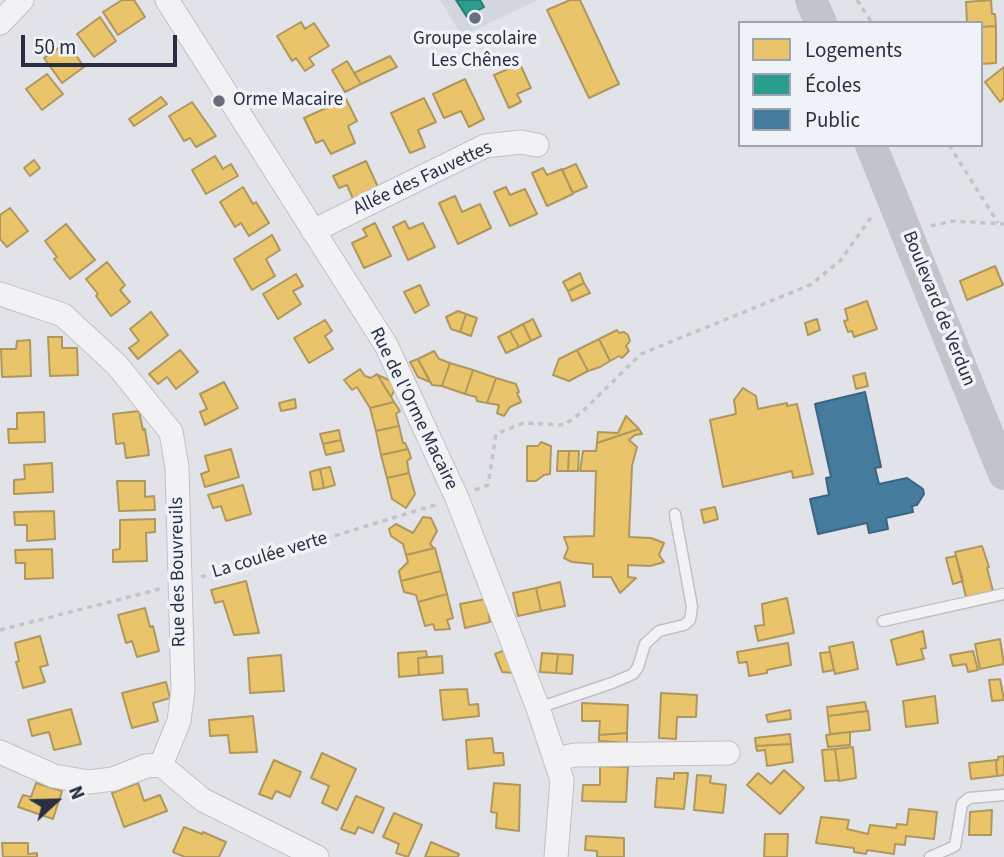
<!DOCTYPE html>
<html>
<head>
<meta charset="utf-8">
<style>
	body { margin:0 }
	#map { position:relative; width:1004px; height:857px; overflow:hidden; background:#e2e3e8; font-family:"Source Sans 3",sans-serif }
	canvas { display:block }
	.legend { position:absolute; left:738px; top:21px; width:245px; height:126px; box-sizing:border-box; background:#eff2f7; border:2px solid #9fa4af; margin:0; padding:9px 12px; list-style:none; font-size:21px; color:#272e42 }
	.legend li { display:flex; align-items:center; gap:14px; height:35px }
	.legend b { width:35px; border:2px solid #9fa4af }
	.north { position:absolute; left:21px; top:766px; width:70px; height:70px; -webkit-text-stroke:5px #eff2f7; paint-order:stroke; rotate:68deg; font-size:19px; font-weight:700; line-height:28px; text-align:center; color:#272e42 }
	.north::after { content:''; display:block; margin:auto; width:24px; height:32px; background:#272e42; clip-path:polygon(50% 0,100% 100%,50% 72%,0 100%) }
	.scale { position:absolute; left:21px; top:35px; width:156px; height:32px; box-sizing:border-box; border:4px solid #272e42; border-top:0; padding-left:9px; font-size:21px; line-height:24px; white-space:nowrap; color:#272e42; -webkit-text-stroke:5px #eff2f7; paint-order:stroke }
</style>
</head>
<body>
<div id="map">
<canvas width="1004" height="857"></canvas>
<ul class="legend">
<li><b style="height:19px;background:#e9c46a"></b>Logements</li>
<li><b style="height:19px;background:#2a9d8f"></b>Écoles</li>
<li><b style="height:19px;background:#457b9d"></b>Public</li>
</ul>
<div class="north">N</div>
<div class="scale">50 m</div>
</div>
<script>
const ctx = document.querySelector('canvas').getContext('2d');
ctx.lineJoin = 'round';
function fillPath(path, color) {
  ctx.fillStyle = color;
  ctx.fill(path, 'evenodd');
}
function toPath(rows) {
  const path = new Path2D();
  for (const r of rows) {
    path.moveTo(r[0], r[1]);
    for (let i = 2; i < r.length; i += 2) path.lineTo(r[i], r[i + 1]);
  }
  return path;
}
function stroke(path, color, width, dash) {
  ctx.strokeStyle = color;
  ctx.lineWidth = width;
  ctx.lineCap = dash ? 'butt' : 'round';
  ctx.setLineDash(dash || []);
  ctx.stroke(path);
}
function drawText(font, color, halo, rows, align = 'center') {
  ctx.font = font + ' "Source Sans 3",sans-serif';
  ctx.lineWidth = 7;
  ctx.setLineDash([]);
  ctx.textBaseline = 'middle';
  ctx.strokeStyle = halo;
  ctx.fillStyle = color;
  for (const [text, x, y, turn = 0] of rows) {
    ctx.save();
    ctx.translate(x, y);
    ctx.rotate((+turn || 0) * Math.PI / 180);
    ctx.textAlign = isNaN(turn) ? turn : align;
    if (halo) ctx.strokeText(text, 0, 0);
    ctx.fillText(text, 0, 0);
    ctx.restore();
  }
}
fillPath(toPath([
	[440,0,538,0,462,36]
]), '#d2d6de');
const homes = toPath([
	[122,0,134,0,145,17,118,35,103,12,122,0],
	[570,0,580,0,619,84,589,98,547,10,570,0],
	[991,0,992,14,995,14,996,26,981,27,981,23,967,23,966,2,991,0],
	[100,17,116,41,94,57,77,34,100,17],
	[301,22,305,29,314,23,329,46,309,58,314,65,305,71,296,58,292,61,277,36,301,22],
	[996,26,996,63,981,64,981,27,996,26],
	[67,42,84,67,62,83,44,58,67,42],
	[390,56,397,67,361,84,354,73,390,56],
	[347,61,361,84,345,92,332,70,347,61],
	[520,64,531,88,517,94,521,102,509,108,494,75,520,64],
	[1004,67,1004,98,1000,102,985,82,1004,67],
	[47,74,63,94,42,110,26,89,47,74],
	[465,79,484,119,469,127,461,111,444,118,433,94,465,79],
	[161,97,167,104,134,126,129,119,161,97],
	[424,98,436,122,418,130,425,147,410,153,391,113,424,98],
	[346,99,357,121,348,126,355,143,331,154,323,140,316,143,304,118,346,99],
	[192,102,216,136,196,147,190,138,184,141,169,116,192,102],
	[215,156,223,169,231,164,238,176,206,194,192,170,215,156],
	[34,160,40,168,30,176,24,168,34,160],
	[366,161,378,187,353,199,347,185,339,188,333,176,366,161],
	[576,164,587,187,573,193,562,170,576,164],
	[543,168,547,175,562,169,573,194,547,206,532,173,543,168],
	[243,187,253,204,256,202,269,223,249,236,241,223,235,227,220,202,243,187],
	[506,187,510,195,525,189,537,214,510,226,494,192,506,187],
	[455,196,462,212,480,204,491,228,458,244,439,203,455,196],
	[10,208,28,231,7,247,0,239,0,215,10,208],
	[405,221,409,229,423,223,435,247,408,260,393,227,405,221],
	[375,223,391,256,364,268,352,243,367,236,363,229,375,223],
	[66,224,95,260,70,279,54,259,57,257,45,241,66,224],
	[272,235,280,250,266,259,275,276,252,290,234,259,272,235],
	[107,262,125,285,120,290,130,302,111,316,96,296,98,294,86,279,107,262],
	[995,266,1003,285,967,300,960,281,995,266],
	[580,273,584,283,568,291,563,282,580,273],
	[296,274,303,286,293,291,301,304,278,319,263,294,296,274],
	[584,283,590,293,572,301,568,291,584,283],
	[420,285,429,305,415,313,404,292,420,285],
	[867,301,877,329,854,337,852,331,848,332,844,321,848,320,845,309,867,301],
	[458,311,466,314,460,332,451,329,446,317,458,311],
	[151,312,168,335,138,359,129,348,139,341,130,329,151,312],
	[466,314,477,318,471,336,460,332,466,314],
	[533,319,541,336,531,341,523,324,533,319],
	[817,319,820,330,808,335,805,323,817,319],
	[325,320,332,331,325,336,333,349,309,363,294,338,325,320],
	[523,324,531,341,519,347,510,331,523,324],
	[617,330,619,333,624,332,628,335,630,341,626,346,629,351,622,358,619,356,610,361,599,339,617,330],
	[510,331,519,347,506,353,498,337,510,331],
	[48,337,62,337,62,348,77,348,78,375,50,376,48,337],
	[599,339,610,361,600,367,588,371,577,350,599,339],
	[30,340,31,376,2,377,1,349,16,349,17,341,30,340],
	[180,350,198,372,176,389,167,377,158,384,149,374,180,350],
	[577,350,588,371,569,381,553,375,559,359,577,350],
	[434,351,439,359,450,363,442,386,432,385,418,359,434,351],
	[418,359,430,382,418,377,410,362,418,359],
	[450,363,473,370,465,394,442,386,450,363],
	[360,369,365,376,371,378,377,374,394,402,370,408,357,387,352,390,344,380,360,369],
	[473,370,496,378,487,403,477,401,476,397,465,394,473,370],
	[865,373,868,386,856,389,853,376,865,373],
	[378,375,397,384,391,397,384,386,378,375],
	[496,378,516,384,519,392,517,393,521,402,510,407,504,416,497,413,499,405,487,403,496,378],
	[224,382,238,408,205,425,200,412,207,409,200,394,224,382],
	[743,388,756,396,758,409,787,403,787,406,797,404,813,474,793,478,792,471,723,487,710,420,736,414,734,400,743,388],
	[295,399,296,408,281,411,279,403,295,399],
	[394,402,400,411,396,414,399,426,376,431,370,408,394,402],
	[139,411,143,430,145,429,149,455,126,458,124,443,116,444,113,414,139,411],
	[44,412,45,442,9,443,8,429,17,429,17,413,44,412],
	[626,416,639,429,597,443,598,432,618,433,626,416],
	[399,426,403,443,405,443,408,449,381,455,376,431,399,426],
	[639,429,642,434,635,435,629,440,637,447,632,466,629,537,651,538,664,543,659,555,664,562,650,566,628,565,628,577,636,578,620,593,611,577,593,577,593,564,572,562,564,558,568,548,564,537,594,536,596,471,580,471,583,451,596,451,597,443,639,429],
	[339,430,341,440,323,444,320,434,339,430],
	[341,440,344,451,326,455,323,444,341,440],
	[541,442,551,446,550,474,544,475,536,481,527,481,527,446,538,446,541,442],
	[231,449,239,477,205,487,201,474,209,471,205,456,231,449],
	[408,449,411,458,407,461,409,473,387,478,381,455,408,449],
	[558,451,569,451,568,471,557,471,558,451],
	[569,451,579,451,578,471,568,471,569,451],
	[52,463,53,492,14,494,14,480,25,479,24,465,52,463],
	[330,467,335,485,324,488,320,469,330,467],
	[320,469,324,488,313,490,310,472,320,469],
	[409,473,415,494,406,508,392,499,387,478,409,473],
	[117,481,145,481,145,497,154,496,155,510,119,511,117,481],
	[243,485,251,514,226,521,221,506,213,508,208,495,243,485],
	[715,507,718,519,704,523,701,510,715,507],
	[54,511,55,539,27,541,27,525,15,525,14,512,54,511],
	[423,517,431,518,437,531,430,544,434,548,406,555,403,544,391,536,389,529,396,524,413,533,423,517],
	[155,519,155,532,146,533,147,561,113,562,113,550,120,549,120,520,155,519],
	[982,546,989,567,987,568,993,591,966,597,955,552,982,546],
	[435,548,441,571,401,581,399,571,408,562,406,555,435,548],
	[52,549,53,578,25,579,25,563,16,563,15,550,52,549],
	[956,556,963,581,953,584,946,558,956,556],
	[441,571,447,594,418,602,416,595,404,592,401,581,441,571],
	[246,581,259,633,234,635,223,601,215,603,211,590,246,581],
	[560,582,565,606,541,611,536,588,560,582],
	[536,588,541,611,518,616,513,593,536,588],
	[447,594,453,618,447,620,450,629,435,630,433,624,425,626,418,602,447,594],
	[787,598,794,633,758,641,755,626,764,625,762,604,787,598],
	[486,599,490,622,465,628,460,604,486,599],
	[145,608,150,627,153,626,159,651,137,657,132,641,126,643,118,615,145,608],
	[923,631,926,648,921,649,924,659,897,665,891,640,923,631],
	[40,636,48,665,40,667,45,682,23,688,16,662,19,661,15,643,40,636],
	[1000,639,1004,664,980,669,975,644,1000,639],
	[853,642,858,669,835,674,829,647,853,642],
	[788,643,791,665,767,670,767,673,749,676,747,662,739,663,737,652,788,643],
	[505,650,514,673,502,672,495,654,505,650],
	[426,651,427,657,418,658,419,675,399,677,398,653,426,651],
	[973,651,978,670,968,672,966,664,953,666,950,655,973,651],
	[830,652,834,670,823,672,820,653,830,652],
	[542,653,558,654,556,673,540,672,542,653],
	[558,654,573,655,572,674,556,673,558,654],
	[281,655,284,691,250,693,248,658,281,655],
	[442,656,443,673,419,675,418,658,442,656],
	[1000,679,1004,700,992,701,989,680,1000,679],
	[166,682,170,698,153,703,158,721,132,728,122,693,166,682],
	[467,689,469,705,478,704,479,716,443,720,440,690,467,689],
	[661,693,697,695,696,717,677,717,676,739,659,738,661,693],
	[935,696,938,723,906,727,903,701,935,696],
	[865,702,867,711,828,716,827,707,865,702],
	[582,703,628,705,627,733,599,735,600,721,582,721,582,703],
	[71,709,81,744,54,750,49,732,32,736,28,720,71,709],
	[790,710,791,719,768,722,766,715,790,710],
	[868,711,870,730,830,734,828,716,868,711],
	[253,716,257,752,230,753,228,735,210,736,209,720,253,716],
	[850,732,850,745,828,747,826,735,850,732],
	[627,733,627,743,599,741,599,735,627,733],
	[790,734,791,744,756,746,755,738,790,734],
	[492,738,494,753,503,753,504,765,468,769,466,740,492,738],
	[791,744,793,762,767,766,765,750,757,751,756,746,791,744],
	[853,747,856,778,839,781,835,749,853,747],
	[835,749,839,780,825,781,822,750,835,749],
	[322,753,356,769,337,810,322,803,329,786,311,778,322,753],
	[1004,756,1004,775,997,776,996,760,998,760,998,757,1004,756],
	[274,760,301,772,290,797,276,791,272,799,259,794,274,760],
	[996,760,997,776,971,779,969,763,996,760],
	[600,766,628,767,626,802,582,801,583,785,600,785,600,766],
	[784,770,804,788,780,814,747,785,758,773,771,784,784,770],
	[674,773,688,773,684,809,655,807,657,778,674,779,674,773],
	[697,775,711,776,710,783,726,785,723,813,694,810,697,775],
	[36,783,62,791,53,819,18,807,23,795,31,797,36,783],
	[138,783,144,801,160,795,167,811,124,827,112,793,138,783],
	[494,783,520,785,519,831,496,828,497,813,491,812,494,783],
	[356,796,384,808,373,833,358,827,355,834,341,829,356,796],
	[909,809,937,812,934,839,906,836,905,845,895,844,894,854,867,850,866,854,854,852,854,848,816,843,821,817,849,820,847,829,868,834,870,825,896,828,897,824,907,825,909,809],
	[992,810,991,835,969,835,970,812,992,810],
	[394,813,422,825,408,857,396,853,399,844,383,837,394,813],
	[184,827,202,834,203,832,226,842,219,857,185,857,173,852,184,827],
	[765,834,788,834,787,857,764,857,765,834],
	[586,836,624,838,624,857,597,857,597,851,585,850,586,836],
	[431,842,459,854,458,857,425,857,431,842],
	[2,843,28,843,28,854,37,853,37,857,3,857,2,843]
]);
fillPath(homes, '#e9c46a');
stroke(homes, '#af975e', 2);
const schools = toPath([
	[456,0,480,0,484,7,467,17,456,0]
]);
fillPath(schools, '#2a9d8f');
stroke(schools, '#297c78', 2);
const public = toPath([
	[865,392,881,467,875,468,879,484,907,478,923,489,924,494,917,505,912,506,913,512,886,518,888,529,869,533,867,523,818,534,810,499,829,495,826,478,831,477,815,404,865,392]
]);
fillPath(public, '#457b9d');
stroke(public, '#3c6482', 2);
const service = toPath([
	[883,621,1004,594],
	[538,708,612,683,633,674,638,667,645,644,659,631,684,625,690,620,692,607,675,514],
	[930,857,955,846,962,804,969,798,1004,795]
]);
const minor = toPath([
	[167,0,386,345,457,498,538,708,562,780,556,857],
	[0,23,22,0],
	[313,231,485,146,521,142,537,145],
	[0,294,63,315,117,365,171,432,177,467,183,690,179,721,161,765],
	[0,752,54,776,89,782,113,779,146,766,161,765],
	[555,759,575,755,728,753],
	[161,765,203,800,317,857]
]);
stroke(service, '#c0c1c6', 13);
stroke(minor, '#c0c1c6', 25);
stroke(toPath([
	[857,0,872,23],
	[949,145,998,223],
	[931,226,952,221,1004,224],
	[475,490,488,485,496,434,523,423,564,425,582,412,641,354,810,285,840,261,872,216],
	[201,577,438,504],
	[0,630,160,589]
]), '#c3c4c9', 3.5, [5, 5]);
stroke(service, '#f2f2f4', 10);
stroke(minor, '#f2f2f4', 23);
stroke(toPath([
	[811,0,821,23],
	[871,145,1004,474]
]), '#c3c4ca', 32);
for (const [x, y, r, color] of [
	[475,18,7,"#686d7c"],
	[219,101,7,"#686d7c"]
]) {
  const dot = new Path2D();
  dot.arc(x, y, r, 0, 2 * Math.PI);
  ctx.fillStyle = color;
  ctx.fill(dot);
  stroke(dot, '#eff2f7', 2.5);
}
drawText('19px', '#272e42', '#eff2f7', [
	["Groupe scolaire",475,40],
	["Les Chênes",475,62],
	["Orme Macaire",233,101,"left"]
]);
drawText('19px', '#272e42', '#eff2f7', [
	["Allée des Fauvettes",423,179,-25],
	["Boulevard de Verdun",938,309,68],
	["Rue de l'Orme Macaire",413,409,64],
	["La coulée verte",270,556,-17],
	["Rue des Bouvreuils",179,572,-91]
]);
</script>
</body>
</html>
